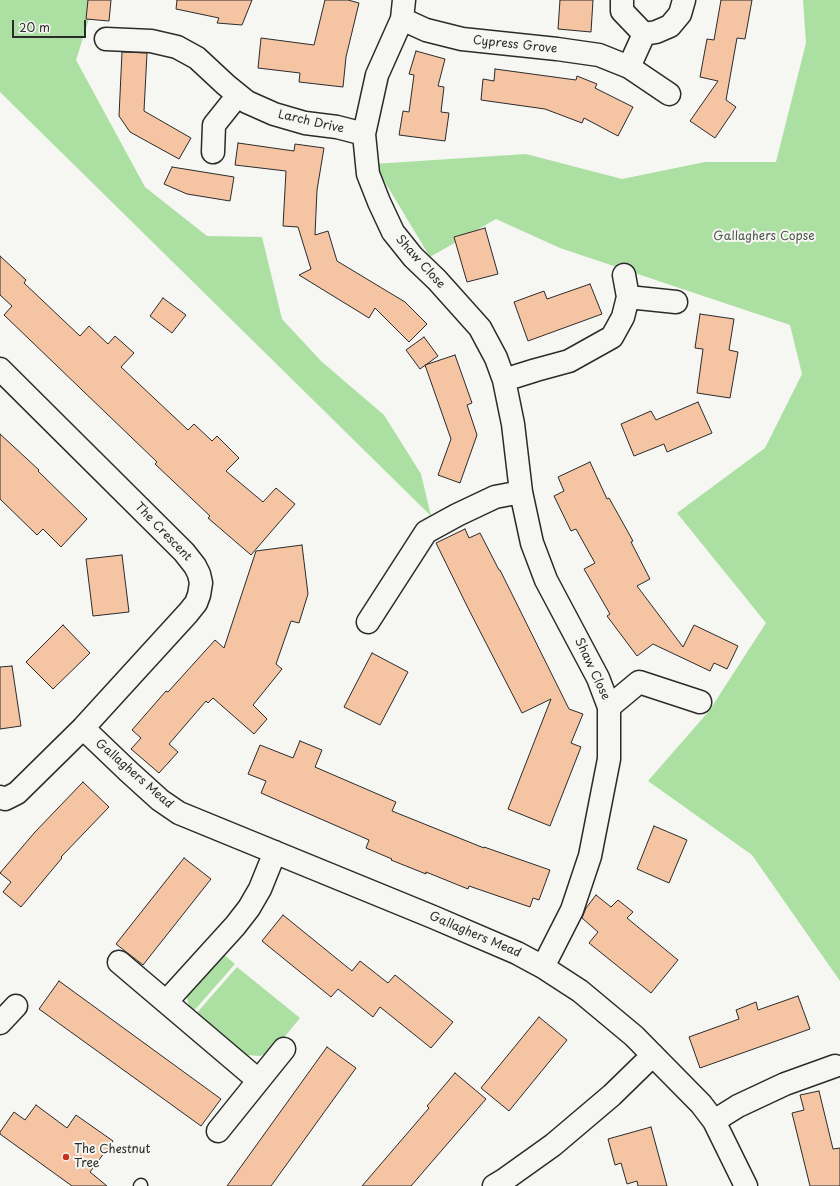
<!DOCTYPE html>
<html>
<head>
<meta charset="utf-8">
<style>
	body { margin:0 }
	#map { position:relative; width:840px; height:1186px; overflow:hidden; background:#f6f6f2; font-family:"Playpen Sans",sans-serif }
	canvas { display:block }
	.scale { position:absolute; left:12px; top:20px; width:74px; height:18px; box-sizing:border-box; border:2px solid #2b2b2b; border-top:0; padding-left:5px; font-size:12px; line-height:14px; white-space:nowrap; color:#2b2b2b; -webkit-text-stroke:3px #f6f6f2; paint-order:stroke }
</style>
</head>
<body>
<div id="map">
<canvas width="840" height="1186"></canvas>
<div class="scale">20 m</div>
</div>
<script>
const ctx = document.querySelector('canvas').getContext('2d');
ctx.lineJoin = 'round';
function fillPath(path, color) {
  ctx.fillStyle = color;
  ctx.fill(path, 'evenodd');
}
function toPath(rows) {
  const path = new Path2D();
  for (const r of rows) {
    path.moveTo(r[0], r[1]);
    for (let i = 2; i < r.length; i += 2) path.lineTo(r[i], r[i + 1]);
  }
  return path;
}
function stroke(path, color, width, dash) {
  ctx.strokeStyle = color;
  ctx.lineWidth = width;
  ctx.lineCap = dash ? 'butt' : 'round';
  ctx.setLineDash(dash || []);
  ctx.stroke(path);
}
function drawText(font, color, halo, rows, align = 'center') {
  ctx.font = font + ' "Playpen Sans",sans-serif';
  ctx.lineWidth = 4;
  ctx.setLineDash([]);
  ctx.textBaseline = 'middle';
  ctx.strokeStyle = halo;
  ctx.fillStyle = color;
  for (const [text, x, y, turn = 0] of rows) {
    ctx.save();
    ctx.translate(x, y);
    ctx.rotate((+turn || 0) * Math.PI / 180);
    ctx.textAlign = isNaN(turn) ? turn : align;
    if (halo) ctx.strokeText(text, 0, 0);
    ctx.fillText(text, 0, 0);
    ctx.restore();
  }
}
fillPath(toPath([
	[0,0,95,0,76,60,145,187,207,236,262,237,282,319,321,361,384,415,421,474,431,516,0,92],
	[803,0,840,0,840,981,752,855,648,781,709,711,766,623,677,513,765,448,802,374,790,325,560,248,496,219,430,257,374,164,526,154,622,179,705,162,776,162,806,43],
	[222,953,235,964,192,1013,188,1002,187,998,190,990],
	[237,967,300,1018,273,1051,260,1056,246,1055,239,1053,194,1016]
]), '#ace0a2');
const building = toPath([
	[88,0,111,0,109,21,86,19,88,0],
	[177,0,252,0,242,25,217,23,219,18,176,9,177,0],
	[325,0,348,0,359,3,346,57,343,87,299,82,300,73,258,68,261,38,314,45,325,0],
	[560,0,593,0,591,32,558,29,560,0],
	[721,0,752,0,745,39,737,38,726,100,736,107,715,138,690,121,718,81,700,77,707,39,714,40,721,0],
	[416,51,445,59,438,86,444,87,441,112,449,113,445,141,399,135,403,111,409,112,414,75,409,74,416,51],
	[122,52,147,53,144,111,191,138,179,159,130,132,119,116,122,52],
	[495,69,576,80,577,76,597,84,595,88,633,107,618,136,584,118,582,123,545,109,481,100,483,79,494,81,495,69],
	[238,143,294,151,295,144,324,148,317,190,315,235,328,231,337,261,405,302,427,324,409,342,375,308,369,318,299,275,311,269,298,227,283,226,286,171,235,165,238,143],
	[172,167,234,177,230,201,187,194,164,184,172,167],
	[485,228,498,274,467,282,454,237,485,228],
	[0,256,26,280,24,283,80,336,89,326,108,344,115,336,134,353,121,367,188,430,194,424,212,441,217,436,239,458,226,471,263,502,276,488,295,504,251,555,208,518,210,516,155,464,157,462,4,315,12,306,0,295,0,256],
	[590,284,602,314,528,341,514,302,544,291,547,299,590,284],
	[163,298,186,315,172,333,150,316,163,298],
	[700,314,734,319,729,350,738,352,730,398,697,393,703,349,695,348,700,314],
	[424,337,438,356,420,369,406,350,424,337],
	[455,355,472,403,467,405,477,435,460,483,438,475,451,439,425,365,455,355],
	[698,402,712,433,667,452,664,444,634,456,621,424,651,411,656,420,698,402],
	[0,434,39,470,38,471,87,519,61,547,43,529,37,535,0,499,0,434],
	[590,462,607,499,609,498,633,541,631,542,650,579,637,586,683,647,694,625,738,646,727,669,714,663,710,671,653,644,637,656,607,616,610,614,584,569,595,563,576,529,571,531,554,496,564,491,558,477,590,462],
	[465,529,469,538,480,533,499,570,500,570,569,709,583,714,571,743,581,747,550,826,508,809,551,699,522,713,468,608,436,543,465,529],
	[302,545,308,594,299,623,291,621,276,664,282,669,253,705,267,719,254,734,213,698,208,703,206,701,169,744,178,752,159,773,131,749,141,738,132,730,166,691,168,692,215,640,224,648,256,551,302,545],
	[122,555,129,612,93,616,86,559,122,555],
	[63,625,90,653,53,689,26,662,63,625],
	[372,653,408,672,380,725,344,707,372,653],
	[12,666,21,726,0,729,0,667,12,666],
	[300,741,322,750,315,767,396,802,392,811,484,848,484,847,550,870,539,900,533,898,530,907,469,886,468,889,426,872,426,874,391,860,392,859,366,848,369,840,261,793,266,781,248,774,260,745,293,758,300,741],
	[83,782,109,807,61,857,62,858,21,907,3,892,11,882,0,873,35,832,83,782],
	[654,826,687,840,669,883,637,869,654,826],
	[184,858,211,879,143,965,116,944,184,858],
	[596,895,611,907,618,900,633,912,627,918,678,960,651,993,589,943,598,932,582,918,586,908,596,895],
	[283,915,352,971,360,961,388,983,395,975,453,1022,431,1048,380,1007,373,1017,338,989,331,997,262,941,283,915],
	[59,981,221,1099,201,1126,39,1009,59,981],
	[798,996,810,1029,700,1068,689,1037,739,1019,736,1010,756,1002,758,1010,798,996],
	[539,1017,567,1040,509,1111,481,1088,539,1017],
	[327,1047,356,1068,271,1186,227,1186,327,1047],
	[455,1073,486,1099,411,1186,362,1186,429,1108,427,1106,455,1073],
	[819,1091,833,1149,840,1148,840,1186,810,1186,792,1113,804,1110,800,1095,819,1091],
	[36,1105,67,1128,76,1115,113,1141,90,1172,107,1186,72,1186,0,1134,0,1132,14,1112,25,1120,36,1105],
	[651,1127,667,1186,638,1186,637,1181,627,1184,621,1163,615,1165,608,1139,651,1127]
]);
fillPath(building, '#f4c4a3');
stroke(building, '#2b2b2b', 1);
const service = toPath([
	[140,1186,141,1185]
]);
const minor = toPath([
	[404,0,402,19,377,75,364,134,368,174,379,202,393,232,413,257,437,280,480,328,496,358,504,380,513,424,521,492,532,543,546,580,598,678,609,707,609,759,590,856,572,910,543,967],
	[622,0,622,11,644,34,629,67],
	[402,19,426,30,462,39,557,49,599,55,629,67,669,94],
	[644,34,656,32,670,26,680,14,684,0],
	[106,39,151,41,177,47,197,58,226,85,247,102,274,114,305,123,337,127,364,134],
	[213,152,214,125,238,95],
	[624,275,628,297],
	[0,369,184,552,195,566,199,574,201,583,199,595,196,603,188,613,83,728,17,793,5,799,0,797],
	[504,380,536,370,569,361,612,337,623,317,628,297,676,302],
	[368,622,426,532,457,515,495,497,521,492],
	[609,707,639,682,700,702],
	[83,728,128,771,160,800,179,813,433,917,517,953,543,967,580,991,634,1036,701,1104,714,1121,746,1186],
	[119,962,258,1080],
	[166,1002,235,926,249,908,260,889,275,852],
	[0,1023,16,1006],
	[714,1121,738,1106,785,1084,835,1066],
	[218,1131,284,1049],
	[494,1186,504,1180,553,1145,612,1095,653,1055]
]);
stroke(service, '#2b2b2b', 15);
stroke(minor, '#2b2b2b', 25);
stroke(service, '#f6f6f2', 12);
stroke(minor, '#f6f6f2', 22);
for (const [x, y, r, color] of [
	[66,1157,4,"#c8321e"]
]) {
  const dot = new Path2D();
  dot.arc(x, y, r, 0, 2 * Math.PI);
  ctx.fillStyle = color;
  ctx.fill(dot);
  stroke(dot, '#f6f6f2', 1.5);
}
drawText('12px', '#2b2b2b', '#f6f6f2', [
	["Cypress Grove",515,45,6],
	["Larch Drive",311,122,13],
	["Shaw Close",420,262,48],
	["The Crescent",163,532,46],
	["Shaw Close",592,669,65],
	["Gallaghers Mead",134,774,41],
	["Gallaghers Mead",475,935,23]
]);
drawText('12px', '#4b5849', '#f6f6f2', [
	["Gallaghers Copse",764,237]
]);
drawText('12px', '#2b2b2b', '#f6f6f2', [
	["The Chestnut",74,1150],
	["Tree",74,1164]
], 'left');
</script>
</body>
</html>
